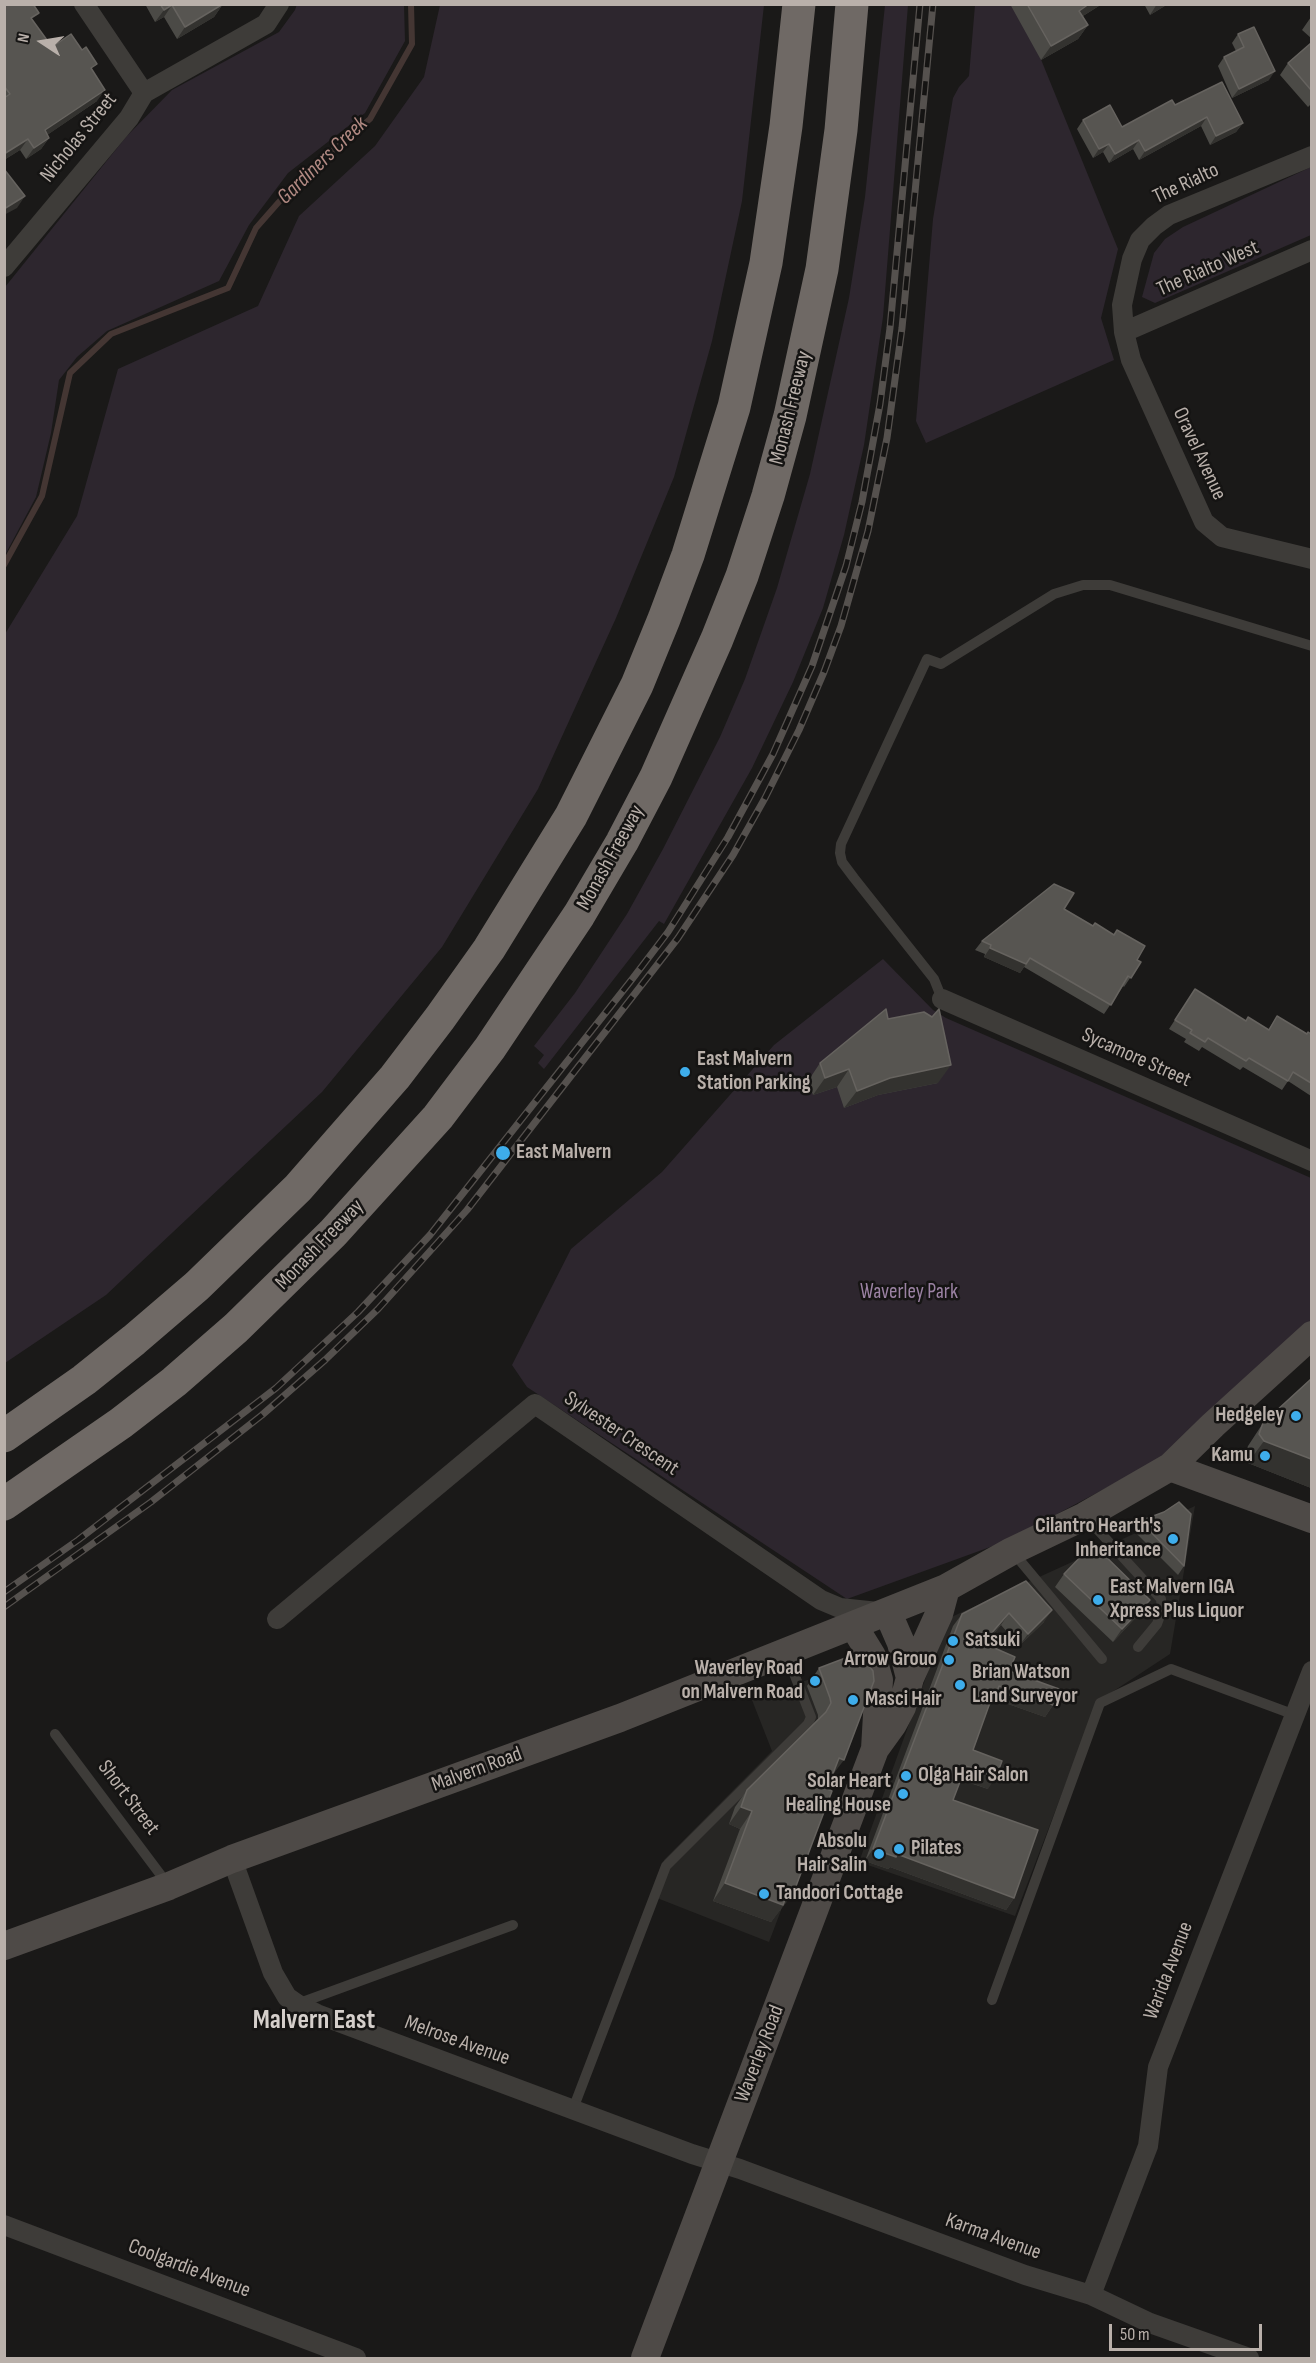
<!DOCTYPE html>
<html>
<head>
<meta charset="utf-8">
<style>
	body { margin:0 }
	#map { position:relative; width:1316px; height:2363px; overflow:hidden; background:#1a1918; font-family:"Sofia Sans Condensed",sans-serif }
	canvas { display:block }
	.frame { position:absolute; inset:0; border:6px solid #b9b0aa; pointer-events:none }
	.north { position:absolute; left:12px; top:12px; width:60px; height:60px; -webkit-text-stroke:4px #151413; paint-order:stroke; rotate:282deg; font-size:16px; font-weight:700; line-height:24px; text-align:center; color:#b9b0aa }
	.north::after { content:''; display:block; margin:auto; width:21px; height:27px; background:#b9b0aa; clip-path:polygon(50% 0,100% 100%,50% 72%,0 100%) }
	.scale { position:absolute; left:1109px; top:2324px; width:153px; height:27px; box-sizing:border-box; border:3px solid #b9b0aa; border-top:0; padding-left:8px; font-size:18px; line-height:21px; white-space:nowrap; color:#b9b0aa; -webkit-text-stroke:4px #151413; paint-order:stroke }
</style>
</head>
<body>
<div id="map">
<canvas width="1316" height="2363"></canvas>
<div class="frame"></div>
<div class="north">N</div>
<div class="scale">50 m</div>
</div>
<script>
const ctx = document.querySelector('canvas').getContext('2d');
ctx.lineJoin = 'round';
function fillPath(path, color) {
  ctx.fillStyle = color;
  ctx.fill(path, 'evenodd');
}
function toPath(rows) {
  const path = new Path2D();
  for (const r of rows) {
    path.moveTo(r[0], r[1]);
    for (let i = 2; i < r.length; i += 2) path.lineTo(r[i], r[i + 1]);
  }
  return path;
}
function stroke(path, color, width, dash) {
  ctx.strokeStyle = color;
  ctx.lineWidth = width;
  ctx.lineCap = dash ? 'butt' : 'round';
  ctx.setLineDash(dash || []);
  ctx.stroke(path);
}
function drawText(font, color, halo, rows, align = 'center') {
  ctx.font = font + ' "Sofia Sans Condensed",sans-serif';
  ctx.lineWidth = 5;
  ctx.setLineDash([]);
  ctx.textBaseline = 'middle';
  ctx.strokeStyle = halo;
  ctx.fillStyle = color;
  for (const [text, x, y, turn = 0] of rows) {
    ctx.save();
    ctx.translate(x, y);
    ctx.rotate((+turn || 0) * Math.PI / 180);
    ctx.textAlign = isNaN(turn) ? turn : align;
    if (halo) ctx.strokeText(text, 0, 0);
    ctx.fillText(text, 0, 0);
    ctx.restore();
  }
}
fillPath(toPath([
	[1195,1506,1170,1654,1097,1702,1015,1916,859,1862,947,1619],
	[838,1669,862,1697,769,1942,657,1898,664,1860,772,1751,752,1700]
]), '#272624');
fillPath(toPath([
	[297,4,404,5,405,41,365,113,288,173,249,225,219,281,107,331,77,357,59,380,51,433,36,497,5,555,5,287,126,137,172,90,279,32,295,10],
	[440,5,764,5,742,201,712,341,674,477,616,618,538,789,442,947,322,1092,106,1295,5,1363,5,634,77,516,118,369,258,306,299,216,375,146,424,77],
	[885,5,908,5,883,317,864,445,844,535,823,608,793,682,752,768,664,924,659,921,544,1069,538,1063,544,1055,534,1046,575,993,627,914,663,849,720,737,745,679,777,588,810,474,849,298,865,197],
	[975,5,1014,5,1040,57,1118,249,1101,318,1114,360,926,443,916,421,933,219,953,98,959,87,969,76],
	[1311,167,1311,235,1155,303,1142,297,1154,253,1165,239,1183,227],
	[883,959,933,1010,946,1018,1311,1178,1311,1321,1202,1418,1161,1459,1004,1542,847,1599,527,1387,512,1365,571,1249,662,1172,774,1045]
]), '#2d262e');
stroke(toPath([
	[4,565,42,496,70,373,111,334,228,288,256,228,300,178,370,119,412,44,411,4]
]), '#443633', 6);
stroke(toPath([
	[942,999,934,979,854,878,842,862,840,853,841,844,927,659,941,664,1054,594,1083,585,1110,585,1312,646],
	[1086,1517,1161,1599,1162,1610,1157,1624,1138,1647],
	[1012,1551,1102,1659],
	[55,1734,169,1886],
	[992,2000,1100,1703,1171,1669,1295,1715],
	[297,2004,513,1925],
	[573,2109,666,1866,808,1724,811,1717,786,1653]
]), '#3e3c39', 10);
stroke(toPath([
	[144,93,266,24,279,4],
	[1312,156,1169,215,1154,226,1140,240,1132,259,1122,305,1124,332,1131,360,1204,522,1222,537,1312,559],
	[4,267,129,118,144,93,84,4],
	[1124,332,1312,250],
	[942,999,1312,1161],
	[277,1619,535,1404,821,1600,840,1608,878,1612],
	[232,1859,273,1973,287,1997,297,2004,317,2014,692,2154,740,2169,1025,2275,1091,2295,1150,2323,1249,2358],
	[4,2225,356,2358],
	[1091,2295,1148,2146,1158,2067,1312,1671]
]), '#3e3c39', 20);
stroke(toPath([
	[1170,1467,1312,1519],
	[853,1625,872,1656,879,1680,875,1749],
	[910,1678,939,1614,946,1588],
	[4,1946,169,1886,232,1859,620,1718,946,1588,1012,1551,1085,1516,1170,1467,1213,1425,1312,1335],
	[645,2358,875,1749,893,1724,902,1707,910,1678,901,1643,888,1613]
]), '#4e4a47', 28);
stroke(toPath([
	[4,1436,84,1380,134,1340,197,1286,298,1188,395,1077,440,1018,489,949,571,816,637,685,664,619,688,555,734,407,766,263,786,126,799,4],
	[4,1504,121,1423,174,1382,236,1328,333,1233,438,1117,490,1048,579,915,622,842,656,777,717,639,742,576,768,496,790,416,822,269,841,130,852,4]
]), '#6f6965', 33);
const rail = toPath([
	[4,1592,78,1540,276,1388,358,1312,430,1235,633,978,668,932,728,837,773,754,812,666,846,566,862,502,880,404,890,328,920,4],
	[4,1607,151,1502,262,1415,325,1360,378,1309,467,1210,678,938,733,855,765,798,799,730,824,672,841,626,868,531,887,438,902,328,933,4]
]);
stroke(rail, '#55514e', 7);
stroke(rail, '#151413', 4.5, [14]);
fillPath(toPath([
	[4,4,33,21,52,47,93,70,97,101,47,135,49,138,41,149,26,159,20,150,4,160],
	[145,4,223,4,214,17,177,39,164,17,155,22],
	[1010,4,1102,4,1083,16,1088,25,1078,39,1041,60],
	[1144,4,1168,4,1150,15],
	[1311,17,1311,38,1302,30],
	[1238,34,1269,80,1232,98,1218,66,1224,57,1236,51,1232,43],
	[1311,43,1311,104,1308,107,1280,75,1288,63],
	[1175,105,1243,123,1236,132,1210,145,1201,126,1139,160,1133,149,1109,163,1103,152,1093,158,1077,129,1083,120,1122,127],
	[1064,909,1141,962,1124,987,1123,986,1104,1014,1024,967,1020,973,984,957,985,954,975,950,982,941],
	[1195,989,1245,1021,1268,1030,1277,1016,1307,1034,1311,1034,1311,1096,1288,1081,1282,1090,1243,1067,1240,1070,1202,1047,1199,1051,1184,1042,1186,1039,1169,1029],
	[888,1019,938,1083,878,1095,844,1108,837,1087,813,1095,808,1081,820,1063],
	[1311,1379,1311,1488,1248,1463,1244,1456,1248,1446,1263,1423],
	[1140,1521,1184,1566,1178,1575,1133,1530],
	[1064,1574,1140,1613,1113,1642,1055,1587],
	[1026,1581,1044,1622,1019,1646,1001,1625,985,1644,1009,1671,1053,1705,1045,1717,994,1699,988,1708,973,1750,988,1789,961,1780,953,1800,1014,1898,1006,1910,890,1867,888,1869,865,1861,953,1626,962,1614],
	[850,1651,832,1777,780,1911,779,1911,771,1922,713,1901,740,1829,729,1824,735,1807,747,1790,818,1719,818,1715,807,1686,819,1668,846,1658]
]), '#4b4a46');
fillPath(toPath([
	[223,4,214,17,177,39,185,27],
	[1089,4,1102,4,1070,24,1079,11],
	[1157,4,1168,4,1150,15],
	[172,5,164,17,155,22,164,10],
	[1088,25,1078,39,1041,60,1051,46],
	[1275,71,1269,80,1232,98,1239,89],
	[105,90,97,101,37,142,45,130],
	[1207,117,1201,126,1139,160,1145,151],
	[1243,123,1236,132,1210,145,1216,136],
	[49,138,41,149,26,159,34,148],
	[28,139,20,150,4,160,4,154],
	[1139,140,1133,149,1109,163,1115,154],
	[1109,144,1103,152,1093,158,1099,149],
	[25,196,17,208,4,215,4,209],
	[990,948,1026,964,1020,973,984,957],
	[951,1065,938,1083,878,1095,844,1108,857,1091,890,1078],
	[849,1069,837,1087,813,1095,825,1078],
	[1264,1441,1311,1459,1311,1488,1248,1463],
	[1150,1600,1140,1613,1113,1642,1122,1629],
	[1052,1610,1044,1622,1019,1646,1028,1634],
	[1009,1613,1001,1625,975,1655,983,1643],
	[999,1686,1053,1705,1045,1717,994,1699,987,1710,991,1698],
	[839,1758,844,1760,831,1777],
	[966,1766,996,1777,988,1789,957,1778],
	[741,1807,752,1811,740,1829,729,1824],
	[873,1849,897,1854,1014,1898,1006,1910,890,1867,888,1869,865,1861],
	[725,1883,788,1892,793,1894,771,1922,713,1901]
]), '#33322f');
const building = toPath([
	[4,4,33,4,39,13,31,18,52,47,71,34,82,50,86,47,97,64,91,68,105,90,45,130,49,138,34,148,28,139,4,154,4,98,10,94,4,86,4,4],
	[160,4,223,4,185,27,172,5,164,10,160,4],
	[1027,4,1089,4,1079,11,1088,25,1051,46,1027,4],
	[1254,27,1275,71,1239,89,1224,57,1244,47,1238,34,1254,27],
	[1311,43,1311,90,1288,63,1311,43],
	[1222,82,1243,123,1216,136,1207,117,1145,151,1139,140,1115,154,1109,144,1099,149,1083,120,1110,105,1122,127,1172,100,1175,105,1222,82],
	[4,169,25,196,4,209,4,169],
	[1054,884,1074,893,1064,909,1093,926,1095,923,1114,935,1117,930,1145,946,1137,960,1141,962,1131,978,1128,976,1111,1005,1030,958,1026,964,990,948,991,945,982,941,1054,884],
	[1195,989,1246,1021,1248,1017,1269,1030,1277,1016,1307,1034,1308,1032,1311,1034,1311,1083,1293,1072,1288,1081,1249,1058,1246,1061,1208,1038,1205,1042,1190,1033,1192,1030,1175,1020,1195,989],
	[886,1009,888,1019,924,1012,932,1017,939,1009,951,1065,890,1078,857,1091,849,1069,825,1078,820,1063,886,1009],
	[1311,1379,1311,1459,1264,1441,1259,1434,1263,1423,1311,1379],
	[1179,1502,1191,1514,1184,1566,1140,1521,1164,1512,1179,1502],
	[1096,1547,1150,1600,1122,1629,1064,1574,1088,1549,1096,1547],
	[1026,1581,1052,1610,1028,1634,1009,1613,983,1643,1015,1657,1009,1671,1059,1689,1053,1705,999,1686,995,1698,992,1697,973,1750,1002,1761,996,1777,966,1766,953,1800,1038,1830,1014,1898,897,1854,896,1857,873,1849,962,1614,1026,1581],
	[850,1651,861,1656,867,1663,873,1671,874,1681,844,1760,839,1758,827,1789,832,1791,793,1894,788,1892,783,1905,725,1883,752,1811,741,1807,747,1790,826,1712,831,1703,830,1698,819,1668,848,1657,850,1651]
]);
fillPath(building, '#575551');
stroke(building, '#66635f', 1.5);
for (const [x, y, r, color] of [
	[685,1072,6,"#3eadeb"],
	[503,1153,8,"#3eadeb"],
	[1296,1416,6,"#3eadeb"],
	[1265,1456,6,"#3eadeb"],
	[1173,1539,6,"#3eadeb"],
	[1098,1600,6,"#3eadeb"],
	[953,1641,6,"#3eadeb"],
	[949,1660,6,"#3eadeb"],
	[815,1681,6,"#3eadeb"],
	[960,1685,6,"#3eadeb"],
	[853,1700,6,"#3eadeb"],
	[906,1776,6,"#3eadeb"],
	[903,1794,6,"#3eadeb"],
	[899,1849,6,"#3eadeb"],
	[879,1854,6,"#3eadeb"],
	[764,1894,6,"#3eadeb"]
]) {
  const dot = new Path2D();
  dot.arc(x, y, r, 0, 2 * Math.PI);
  ctx.fillStyle = color;
  ctx.fill(dot);
  stroke(dot, '#151413', 2);
}
drawText('21px', '#b9b0aa', '#151413', [
	["Nicholas Street",79,138,-51],
	["The Rialto",1186,184,-25],
	["The Rialto West",1208,269,-24],
	["Monash Freeway",791,408,-76],
	["Oravel Avenue",1199,454,65],
	["Monash Freeway",611,858,-61],
	["Sycamore Street",1136,1058,24],
	["Monash Freeway",320,1245,-46],
	["Sylvester Crescent",621,1434,34],
	["Malvern Road",477,1770,-20],
	["Short Street",128,1798,53],
	["Warida Avenue",1169,1971,-69],
	["Melrose Avenue",457,2041,20],
	["Waverley Road",760,2054,-69],
	["Karma Avenue",993,2237,20],
	["Coolgardie Avenue",189,2269,21]
]);
drawText('bold 21px', '#b9b0aa', '#151413', [
	["East Malvern",697,1060],
	["Station Parking",697,1084],
	["East Malvern",516,1153],
	["Hedgeley",1284,1416,"right"],
	["Kamu",1253,1456,"right"],
	["Cilantro Hearth's",1161,1527,"right"],
	["Inheritance",1161,1551,"right"],
	["East Malvern IGA",1110,1588],
	["Xpress Plus Liquor",1110,1612],
	["Satsuki",965,1641],
	["Arrow Grouo",937,1660,"right"],
	["Waverley Road",803,1669,"right"],
	["on Malvern Road",803,1693,"right"],
	["Brian Watson",972,1673],
	["Land Surveyor",972,1697],
	["Masci Hair",865,1700],
	["Olga Hair Salon",918,1776],
	["Solar Heart",891,1782,"right"],
	["Healing House",891,1806,"right"],
	["Absolu",867,1842,"right"],
	["Hair Salin",867,1866,"right"],
	["Pilates",911,1849],
	["Tandoori Cottage",776,1894]
], 'left');
drawText('21px', '#9b82a3', '#151413', [
	["Waverley Park",909,1293]
]);
drawText('italic 22px', '#b28a83', '#151413', [
	["Gardiners Creek",323,161,-44]
]);
drawText('bold 27px', '#d5cfcb', '#151413', [
	["Malvern East",314,2021]
]);
</script>
</body>
</html>
